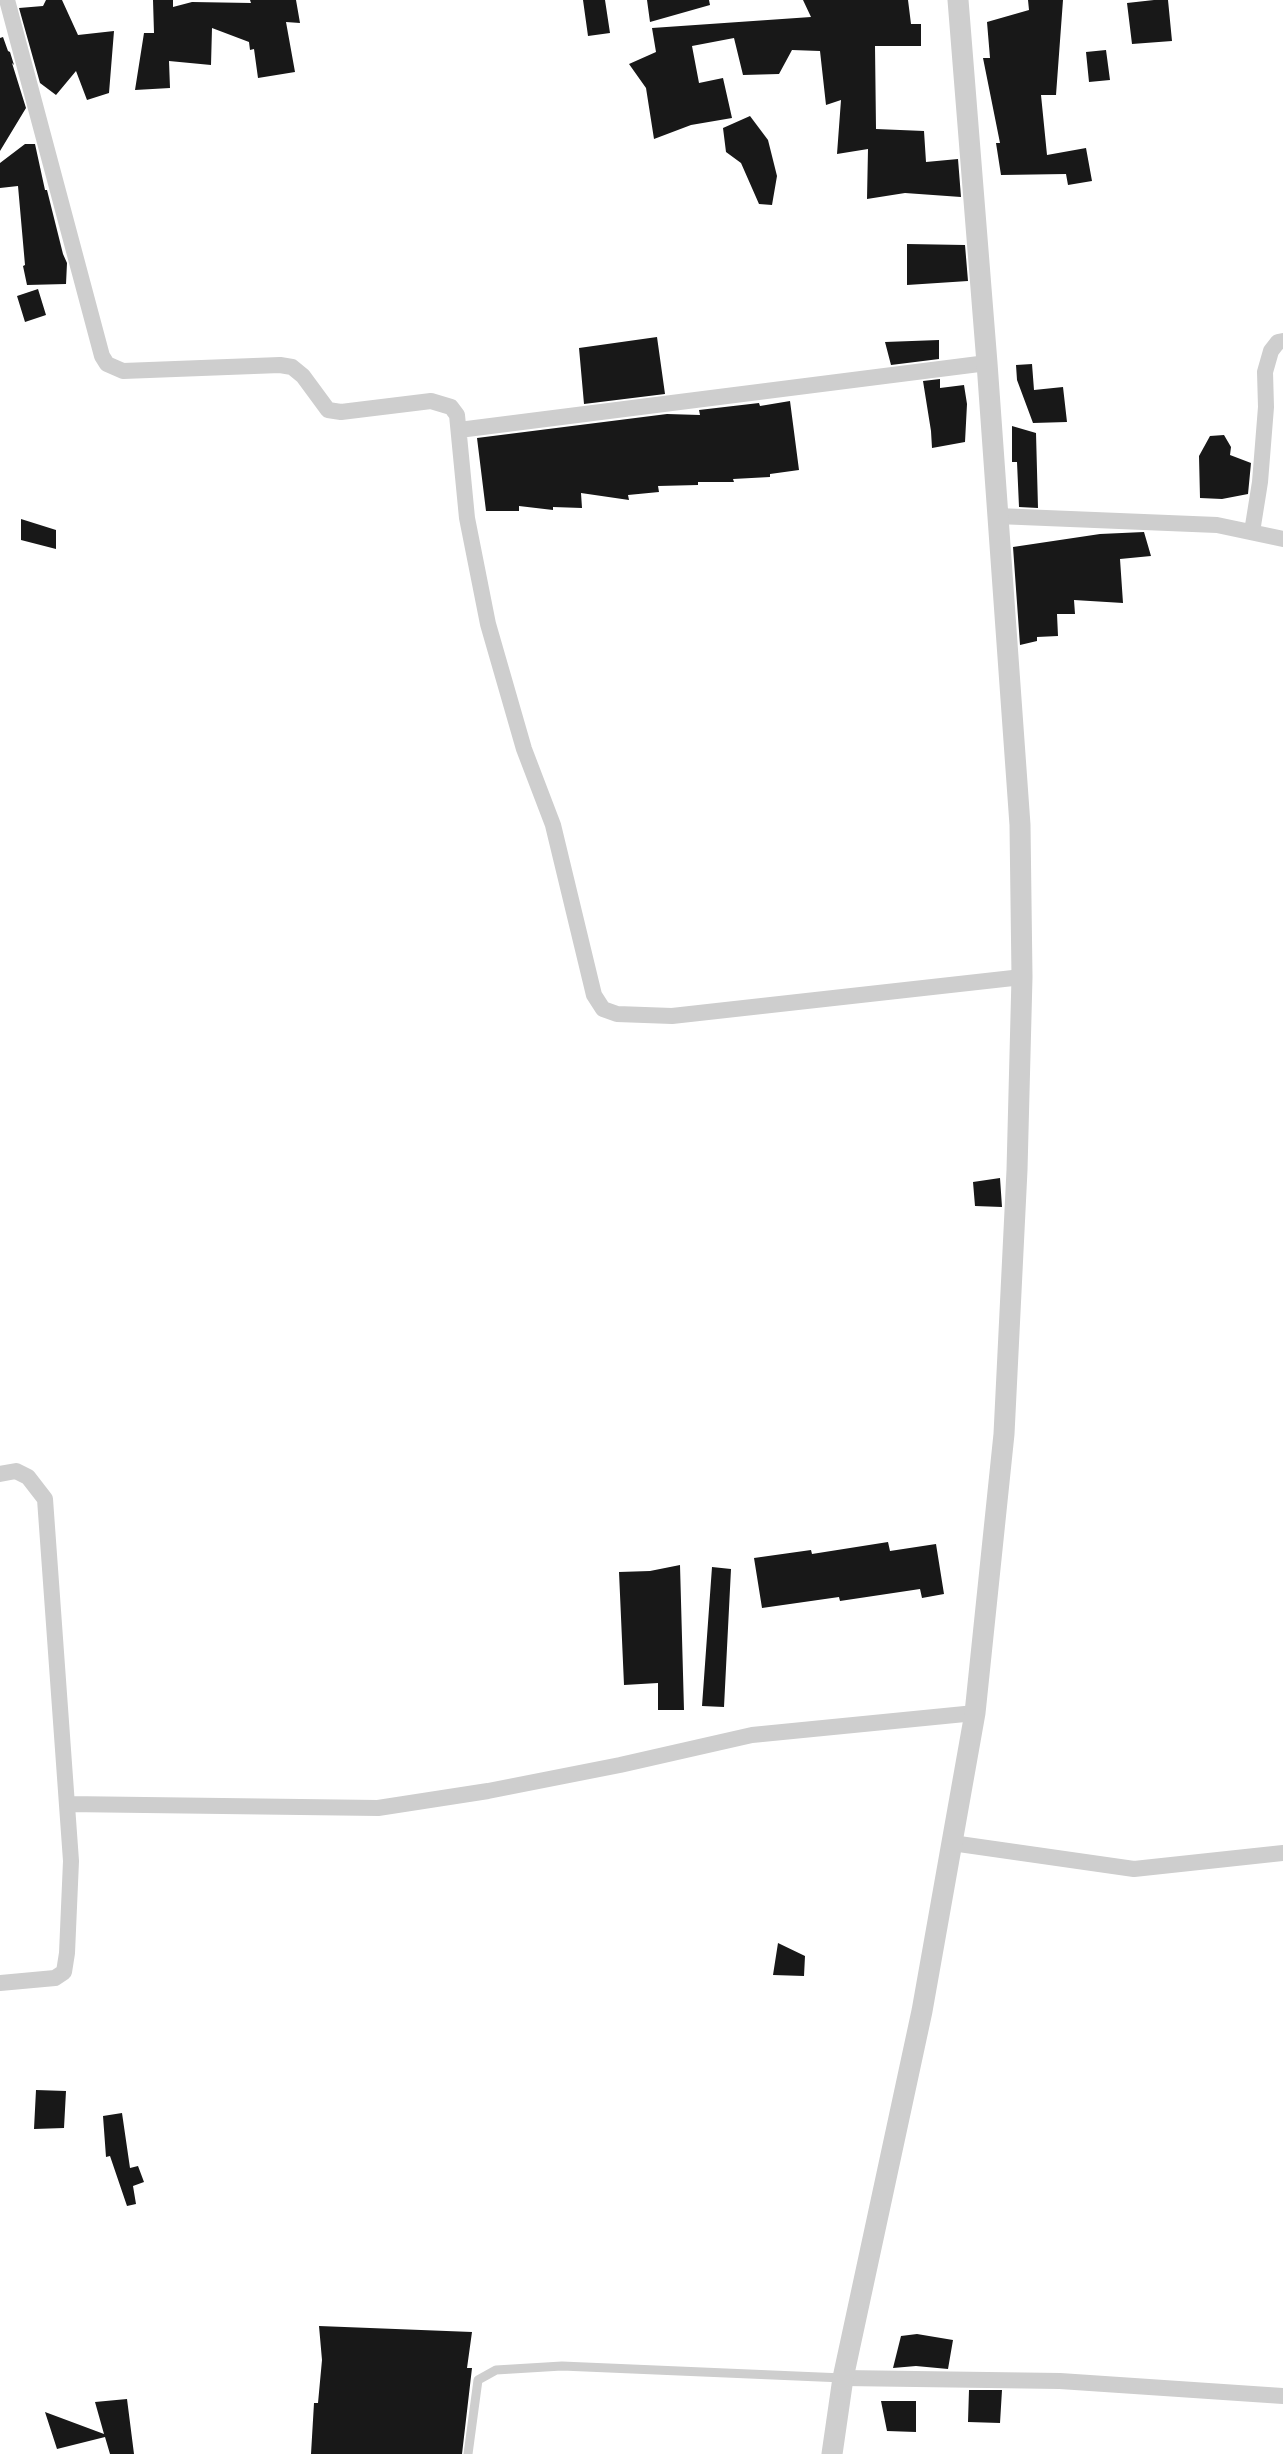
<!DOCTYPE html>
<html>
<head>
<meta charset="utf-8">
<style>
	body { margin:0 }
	canvas { display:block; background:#fff }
</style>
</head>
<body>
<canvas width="1283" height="2454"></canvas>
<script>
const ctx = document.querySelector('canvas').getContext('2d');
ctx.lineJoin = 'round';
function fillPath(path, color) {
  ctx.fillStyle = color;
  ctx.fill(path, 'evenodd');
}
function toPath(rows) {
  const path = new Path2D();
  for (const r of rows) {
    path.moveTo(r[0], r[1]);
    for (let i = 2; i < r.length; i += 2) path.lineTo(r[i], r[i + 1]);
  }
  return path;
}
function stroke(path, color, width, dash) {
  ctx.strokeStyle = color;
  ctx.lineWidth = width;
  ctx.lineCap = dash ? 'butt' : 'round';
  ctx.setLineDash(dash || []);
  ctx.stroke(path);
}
fillPath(toPath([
	[46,0,62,0,78,35,114,31,109,93,87,100,76,71,56,95,40,83,19,8,43,6],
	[153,0,173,0,173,7,192,2,251,3,250,0,296,0,300,23,286,22,295,72,258,78,254,49,250,50,249,42,212,28,211,65,169,61,170,88,135,90,144,33,154,33],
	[583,0,605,0,610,33,588,36],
	[647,0,709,0,710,5,650,22],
	[803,0,908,0,911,24,921,24,921,46,875,46,876,129,924,131,926,162,958,159,961,197,905,193,867,199,868,149,837,154,841,100,826,105,820,51,792,50,779,74,743,75,734,38,692,46,699,83,723,78,732,118,691,125,654,139,646,88,629,64,656,52,652,28,811,17],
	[1028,0,1063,0,1056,95,1041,95,1047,155,1086,148,1092,181,1068,185,1066,174,1001,175,996,143,1000,143,983,58,990,58,987,22,1029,10],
	[1154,0,1168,0,1172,41,1132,44,1127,3],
	[3,37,8,51,10,52,14,65,12,63,26,108,0,151,0,38],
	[1106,50,1110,80,1089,82,1086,52],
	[750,116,768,140,777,176,772,205,759,204,741,163,726,152,723,128],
	[25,144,35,144,45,190,47,190,63,254,67,263,66,284,27,285,23,266,25,265,18,186,0,188,0,163],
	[907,244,965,245,968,281,907,285],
	[38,289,46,315,25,322,17,296],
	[657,337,665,394,584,404,579,348],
	[939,340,939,359,891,365,885,342],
	[1032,364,1034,390,1063,387,1067,422,1033,423,1017,380,1016,365],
	[940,379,940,388,964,385,967,404,965,442,932,448,931,431,923,381],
	[790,401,799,470,770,474,770,477,733,479,734,482,698,482,698,485,658,486,659,492,628,495,629,500,581,493,582,508,553,507,553,510,519,506,519,511,486,511,477,438,667,414,700,415,699,410,759,403,760,406],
	[1012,426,1036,433,1038,508,1019,507,1017,462,1012,462],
	[1224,435,1231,447,1230,455,1251,463,1248,494,1222,499,1200,498,1199,456,1210,436],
	[21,519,56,530,56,549,21,540],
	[1144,532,1151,556,1120,559,1123,603,1074,600,1075,614,1057,614,1058,636,1037,637,1037,641,1020,645,1013,547,1100,534],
	[1000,1178,1002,1207,975,1206,973,1182],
	[888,1542,890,1551,936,1544,944,1594,922,1598,920,1589,840,1601,839,1597,762,1608,754,1558,811,1550,812,1554],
	[680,1565,684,1710,658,1710,658,1683,624,1685,619,1572,650,1571],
	[712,1567,731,1569,724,1707,702,1706],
	[778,1943,805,1956,804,1976,773,1975],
	[36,2090,66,2091,64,2128,34,2129],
	[122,2113,130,2168,138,2166,144,2182,133,2186,136,2204,127,2206,110,2156,106,2157,103,2116],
	[319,2326,472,2332,467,2368,472,2368,462,2454,311,2454,314,2403,318,2403,322,2360],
	[917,2334,953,2340,948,2369,916,2366,893,2368,901,2336],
	[969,2390,1002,2390,1000,2423,968,2422],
	[127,2399,134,2454,110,2454,105,2437,57,2449,45,2412,104,2434,95,2402],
	[881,2401,916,2401,916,2432,887,2431]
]), '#181818');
stroke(toPath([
	[468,2454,478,2380,496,2370,562,2366,843,2378]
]), '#cecece', 9);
stroke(toPath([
	[7,0,102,356,107,364,123,371,280,365,292,367,303,376,328,410,341,412,431,401,451,407,457,415,467,518,488,624,524,749,553,825,594,995,603,1009,617,1014,672,1016,1022,977],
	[459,430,987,363],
	[997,516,1217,525,1283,539],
	[1252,532,1260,482,1266,407,1265,372,1271,351,1278,342,1283,341],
	[0,1474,16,1471,28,1477,45,1499,71,1861,67,1953,64,1972,55,1978,0,1983],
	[67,1804,378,1808,488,1791,620,1765,752,1735,975,1713],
	[952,1843,1134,1869,1283,1853],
	[843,2378,1060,2381,1283,2396]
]), '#cecece', 16);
stroke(toPath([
	[832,2454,843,2378,922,2011,975,1713,1004,1434,1017,1170,1022,977,1020,825,987,363,958,0]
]), '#cecece', 21);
</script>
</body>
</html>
